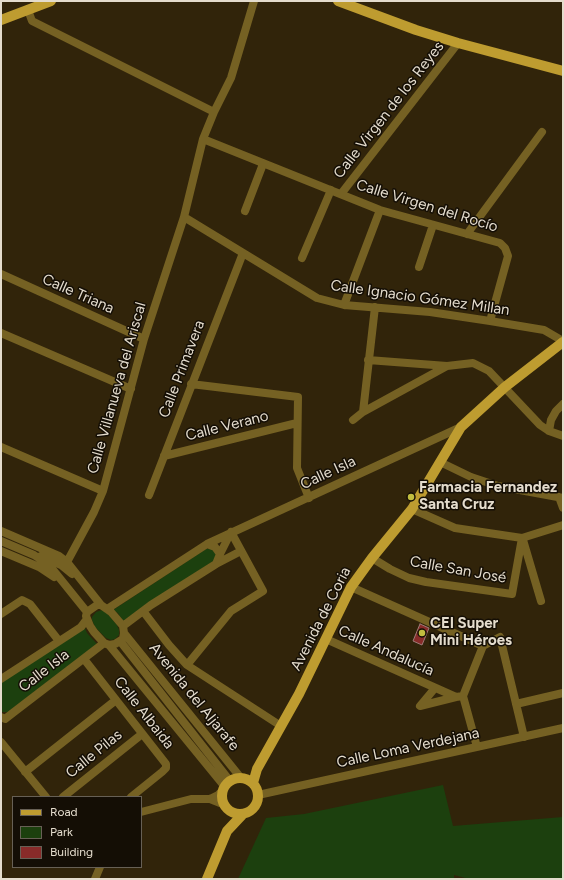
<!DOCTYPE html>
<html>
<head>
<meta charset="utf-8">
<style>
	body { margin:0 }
	#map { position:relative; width:564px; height:880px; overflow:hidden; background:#31240a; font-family:Figtree,sans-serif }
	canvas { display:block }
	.frame { position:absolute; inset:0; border:2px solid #e4dccd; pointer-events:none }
	.legend { position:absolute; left:12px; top:796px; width:130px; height:72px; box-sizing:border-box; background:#140e05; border:1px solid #676055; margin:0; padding:5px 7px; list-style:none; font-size:12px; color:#e4dccd }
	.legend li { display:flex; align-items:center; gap:8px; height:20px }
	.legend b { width:20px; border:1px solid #676055 }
</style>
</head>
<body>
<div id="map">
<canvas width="564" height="880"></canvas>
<div class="frame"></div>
<ul class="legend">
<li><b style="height:5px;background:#be9c30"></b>Road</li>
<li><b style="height:11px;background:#1c400e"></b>Park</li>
<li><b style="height:11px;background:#882b29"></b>Building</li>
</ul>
</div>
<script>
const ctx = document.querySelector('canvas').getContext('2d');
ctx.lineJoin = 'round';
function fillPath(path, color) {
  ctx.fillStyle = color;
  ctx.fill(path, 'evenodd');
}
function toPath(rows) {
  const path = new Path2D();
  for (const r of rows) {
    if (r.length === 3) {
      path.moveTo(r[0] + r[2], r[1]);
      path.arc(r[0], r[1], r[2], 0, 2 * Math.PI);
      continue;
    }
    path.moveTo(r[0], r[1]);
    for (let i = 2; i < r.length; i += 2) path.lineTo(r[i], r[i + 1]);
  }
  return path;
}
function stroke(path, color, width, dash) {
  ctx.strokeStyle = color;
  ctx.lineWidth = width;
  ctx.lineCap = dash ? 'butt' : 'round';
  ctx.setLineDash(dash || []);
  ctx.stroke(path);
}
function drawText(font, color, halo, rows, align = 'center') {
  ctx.font = font + ' Figtree,sans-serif';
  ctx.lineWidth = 3;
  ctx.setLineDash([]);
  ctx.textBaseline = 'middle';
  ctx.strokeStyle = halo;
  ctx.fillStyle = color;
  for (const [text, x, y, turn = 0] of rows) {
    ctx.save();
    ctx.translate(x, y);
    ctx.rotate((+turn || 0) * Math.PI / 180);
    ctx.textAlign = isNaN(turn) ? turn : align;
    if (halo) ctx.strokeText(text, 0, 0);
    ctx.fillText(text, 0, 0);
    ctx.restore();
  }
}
fillPath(toPath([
	[206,549,211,549,216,553,215,560,123,621,118,613,113,610],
	[102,610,106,612,117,625,119,630,119,635,115,639,111,640,106,638,95,627,92,620,92,617,96,612],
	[85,628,87,633,97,644,12,709,8,712,1,712,1,683],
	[443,785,453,826,563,817,563,879,469,879,454,875,454,879,238,879,266,818,304,814]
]), '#1c400e');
const building = toPath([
	[420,624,429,628,422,645,413,641,420,624]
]);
fillPath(building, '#882b29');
stroke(building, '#9f7c79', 1);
stroke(toPath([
	[28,10,32,21,214,112],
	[203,139,380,210,500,243,505,248,508,256,490,321],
	[341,194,458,43],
	[245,211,263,164],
	[184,217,317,298,344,305,430,312,490,321,544,330,563,341],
	[467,234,542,132],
	[302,258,331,190],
	[419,267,433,225],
	[1,274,144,339],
	[344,305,380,210],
	[1,333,131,389],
	[368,360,447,366],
	[191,384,298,397,297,468,309,498],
	[363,412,447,366,473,363,489,371,540,425,549,431,563,436],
	[353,420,363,412,375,307],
	[549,431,551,420,556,411,563,404],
	[1,447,103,491],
	[164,456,297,423],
	[440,462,471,477,498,486,563,498],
	[149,495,243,253],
	[559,497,563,508],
	[412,509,455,528,522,538,563,525],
	[1,531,59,556,67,562,101,605],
	[523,540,541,601],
	[1,541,34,555,43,561,54,571,87,612],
	[207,544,461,427],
	[1,551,39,567,54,577],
	[220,554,231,532],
	[41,556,61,565,72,574],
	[372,558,390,569,409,578,426,582,512,594,522,538],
	[67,562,94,512,103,491,144,339,184,217,203,139,214,112,231,78,254,1],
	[216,564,241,551],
	[351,587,483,646],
	[97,605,101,605,111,612,123,626,124,633,123,639,115,644,109,645,104,643,94,632,90,626,86,616,87,612,97,605],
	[107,609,207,544,215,547,220,554,216,564,151,605,123,626],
	[143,611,169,645,187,665,281,726],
	[1,614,22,600,30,604,59,641],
	[124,633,241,778],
	[326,639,456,697,463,696],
	[120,641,230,781],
	[109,645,225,787],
	[84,659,166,764,166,768,162,772,131,797],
	[187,665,231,611,263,591,231,532],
	[1,679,81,627,87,619],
	[435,688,420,706,456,697],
	[516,704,563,693],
	[1,717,5,719,14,712,104,643],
	[1,742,46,797],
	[477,747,463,696,483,646,500,637,524,737],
	[25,772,116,700],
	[258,795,563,728],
	[63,797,142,734],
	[210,799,225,805],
	[141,812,191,799,210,799,218,795,223,790],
	[95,879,100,867]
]), '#756123', 8);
stroke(toPath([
	[338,1,416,30,458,43,563,71],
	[1,20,51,1],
	[240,796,18],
	[253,783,257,769,299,694,351,587,372,558,412,509,461,427,505,387,563,342],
	[207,879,227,831,243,814]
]), '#be9c30', 10);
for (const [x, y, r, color] of [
	[411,497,4,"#c1bd3f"],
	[422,633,4,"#c1bd3f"]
]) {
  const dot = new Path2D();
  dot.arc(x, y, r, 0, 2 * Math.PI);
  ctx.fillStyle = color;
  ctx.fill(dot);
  stroke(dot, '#140e05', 1.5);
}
drawText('15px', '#e4dccd', '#140e05', [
	["Calle Virgen de los Reyes",389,110,-52],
	["Calle Virgen del Rocío",427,206,17],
	["Calle Triana",78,294,24],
	["Calle Ignacio Gómez Millan",420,298,8],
	["Calle Primavera",182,369,-69],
	["Calle Villanueva del Ariscal",117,388,-74],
	["Calle Verano",227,426,-14],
	["Calle Isla",328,473,-25],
	["Calle San José",458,570,10],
	["Avenida de Coria",321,619,-63],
	["Calle Andalucía",386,651,24],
	["Calle Isla",44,671,-38],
	["Avenida del Aljarafe",194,697,51],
	["Calle Albaida",144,713,52],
	["Calle Loma Verdejana",408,748,-12],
	["Calle Pilas",94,754,-39]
]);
drawText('bold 15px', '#e4dccd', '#140e05', [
	["Farmacia Fernandez",419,488],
	["Santa Cruz",419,505],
	["CEI Super",430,624],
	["Mini Héroes",430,641]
], 'left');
</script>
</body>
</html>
